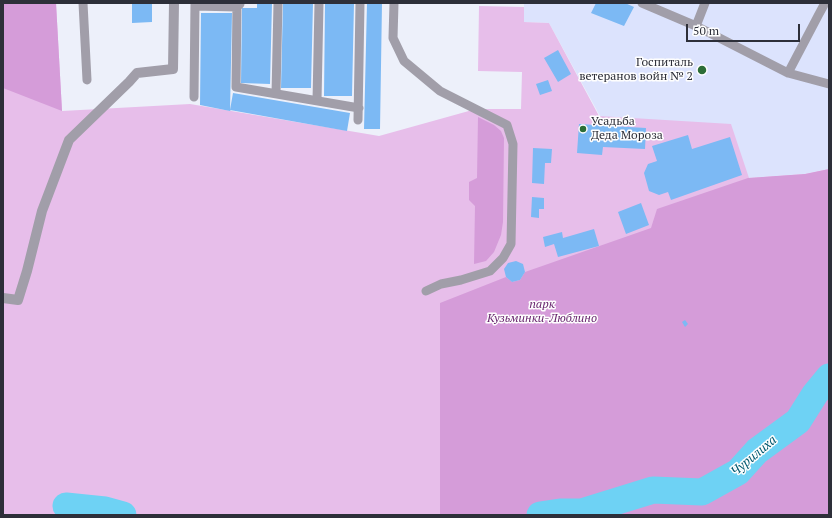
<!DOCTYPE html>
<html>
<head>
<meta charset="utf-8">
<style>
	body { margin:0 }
	#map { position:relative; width:832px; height:518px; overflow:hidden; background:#edf0fa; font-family:"PT Serif",serif }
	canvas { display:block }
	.frame { position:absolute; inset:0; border:4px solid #2d2f39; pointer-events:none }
	.scale { position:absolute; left:686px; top:24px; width:114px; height:18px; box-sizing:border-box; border:2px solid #2d2f39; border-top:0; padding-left:5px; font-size:12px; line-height:14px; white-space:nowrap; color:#2d2f39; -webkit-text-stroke:3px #fefefe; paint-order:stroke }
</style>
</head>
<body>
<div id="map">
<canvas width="832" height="518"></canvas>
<div class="frame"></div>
<div class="scale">50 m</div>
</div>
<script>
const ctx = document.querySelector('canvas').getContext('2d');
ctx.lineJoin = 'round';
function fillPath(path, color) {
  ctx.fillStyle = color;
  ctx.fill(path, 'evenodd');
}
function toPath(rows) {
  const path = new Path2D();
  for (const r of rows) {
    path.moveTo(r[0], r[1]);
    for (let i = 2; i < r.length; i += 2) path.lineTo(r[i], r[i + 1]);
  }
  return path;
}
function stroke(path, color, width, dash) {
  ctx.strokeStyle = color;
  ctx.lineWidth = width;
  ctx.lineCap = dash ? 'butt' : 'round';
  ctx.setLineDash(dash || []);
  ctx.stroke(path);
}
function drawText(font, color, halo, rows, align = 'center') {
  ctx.font = font + ' "PT Serif",serif';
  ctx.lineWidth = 3;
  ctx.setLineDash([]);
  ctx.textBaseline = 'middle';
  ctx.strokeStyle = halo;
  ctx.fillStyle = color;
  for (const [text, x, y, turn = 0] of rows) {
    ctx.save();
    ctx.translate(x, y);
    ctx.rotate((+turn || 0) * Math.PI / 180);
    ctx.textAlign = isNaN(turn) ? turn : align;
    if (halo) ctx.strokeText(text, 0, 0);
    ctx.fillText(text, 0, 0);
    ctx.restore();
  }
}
fillPath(toPath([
	[524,3,829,3,829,169,805,174,748,178,600,116,549,23,524,22]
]), '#dce3fd');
fillPath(toPath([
	[3,3,56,3,62,111,190,104,379,136,476,109,521,109,522,72,478,71,479,6,524,7,524,22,549,23,599,116,731,124,749,178,805,174,829,169,829,515,3,515]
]), '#e7beea');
fillPath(toPath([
	[3,3,56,3,62,111,3,88],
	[478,117,494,125,501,131,504,138,503,222,501,235,494,252,486,261,474,264,475,206,469,200,469,182,477,178],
	[829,169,829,515,440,515,440,303,506,277,512,282,520,280,525,272,651,228,657,209,748,178,805,174]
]), '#d59cd9');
stroke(toPath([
	[66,506,105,510,123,515],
	[540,515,560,512,582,512,653,490,702,492,738,472,757,451,798,421,815,394,829,377]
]), '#6ed2f4', 27);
fillPath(toPath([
	[132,3,152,3,152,22,132,23],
	[257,3,272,3,270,84,241,83,242,8,257,8],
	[283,3,313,3,311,88,281,88],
	[325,3,354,3,352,96,324,96],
	[367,3,382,3,380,129,364,129],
	[596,3,625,3,634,7,624,26,591,13],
	[201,13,232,13,230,111,200,105],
	[558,50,571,74,558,82,544,58],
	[548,80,552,91,540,95,536,84],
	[233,93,350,113,347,131,230,110],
	[579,124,646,128,645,149,603,147,602,155,577,153],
	[688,135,692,149,730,137,742,175,671,200,668,192,659,195,649,191,644,173,648,164,657,161,652,146],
	[533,148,552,149,551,163,545,163,544,184,532,183],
	[532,197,544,198,544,209,539,209,539,218,531,217],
	[641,203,649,225,626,234,618,212],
	[594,229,599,246,558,257,554,244,545,247,543,237,562,232,563,238],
	[516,261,523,264,525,272,520,280,512,282,506,277,504,269,508,263],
	[685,320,688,324,685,327,682,322]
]), '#7cb9f4');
stroke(toPath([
	[83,3,87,80],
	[237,3,236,87,359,108],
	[394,3,393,38,404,61,440,91,507,125,513,144,511,244,503,258,490,271,461,280,441,284,426,291],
	[642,3,696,26,788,73,829,84],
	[195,6,237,7,240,4],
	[696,26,705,3],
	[788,73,819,14,825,3],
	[276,94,278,3],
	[194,97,195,3],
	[317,101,319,3],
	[358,120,360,3]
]), '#a19ea9', 9);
stroke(toPath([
	[3,298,18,300,27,271,42,211,69,140,129,82,137,73,173,69,174,3]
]), '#a19ea9', 10);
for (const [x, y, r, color] of [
	[702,70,5,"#2c6d37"],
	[583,129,4,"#2c6d37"]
]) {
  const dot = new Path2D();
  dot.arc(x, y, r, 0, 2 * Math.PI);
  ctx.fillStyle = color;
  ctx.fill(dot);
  stroke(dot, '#fefefe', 1.5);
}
drawText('12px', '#2d2f39', '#fefefe', [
	["Госпиталь",693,63],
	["ветеранов войн № 2",693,77],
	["Усадьба",591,122,"left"],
	["Деда Мороза",591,136,"left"]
], 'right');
drawText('italic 12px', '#68256e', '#fefefe', [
	["парк",542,305],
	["Кузьминки-Люблино",542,319]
]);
drawText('italic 13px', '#005970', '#fefefe', [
	["Чурилиха",754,456,-40]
]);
</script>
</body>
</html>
